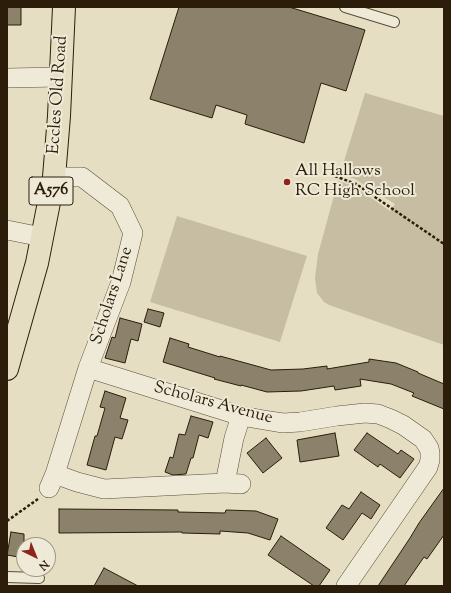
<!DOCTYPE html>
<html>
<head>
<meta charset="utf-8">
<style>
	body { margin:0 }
	#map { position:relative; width:451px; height:593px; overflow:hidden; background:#e6dec2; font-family:"Sorts Mill Goudy",serif }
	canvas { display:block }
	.frame { position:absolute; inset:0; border:8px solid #2b1d0a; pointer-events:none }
	.north { position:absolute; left:16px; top:537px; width:40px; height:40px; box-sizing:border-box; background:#efead7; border:1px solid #a19885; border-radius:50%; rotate:137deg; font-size:11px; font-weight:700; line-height:16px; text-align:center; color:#2b1d0a }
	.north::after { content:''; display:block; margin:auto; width:14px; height:18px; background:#8f2418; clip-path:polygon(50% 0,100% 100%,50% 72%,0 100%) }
</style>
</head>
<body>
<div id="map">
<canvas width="451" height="593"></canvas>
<div class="frame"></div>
<div class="north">N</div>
</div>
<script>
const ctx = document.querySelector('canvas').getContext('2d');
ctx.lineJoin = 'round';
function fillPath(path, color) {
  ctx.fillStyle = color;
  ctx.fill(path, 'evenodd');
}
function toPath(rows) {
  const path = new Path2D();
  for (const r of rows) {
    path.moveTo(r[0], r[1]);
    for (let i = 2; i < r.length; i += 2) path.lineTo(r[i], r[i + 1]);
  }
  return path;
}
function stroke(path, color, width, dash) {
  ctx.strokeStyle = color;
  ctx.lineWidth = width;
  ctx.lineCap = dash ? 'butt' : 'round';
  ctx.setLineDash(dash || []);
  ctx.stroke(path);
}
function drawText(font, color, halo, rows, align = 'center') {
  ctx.font = font + ' "Sorts Mill Goudy",serif';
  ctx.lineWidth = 4;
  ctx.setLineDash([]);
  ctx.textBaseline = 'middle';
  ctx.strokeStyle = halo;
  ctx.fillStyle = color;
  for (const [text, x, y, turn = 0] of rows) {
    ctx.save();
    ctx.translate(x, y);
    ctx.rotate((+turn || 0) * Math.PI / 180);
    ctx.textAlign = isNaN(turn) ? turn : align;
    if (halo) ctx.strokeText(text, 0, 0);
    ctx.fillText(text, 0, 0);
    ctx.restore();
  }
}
fillPath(toPath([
	[365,93,444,116,444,345,329,305,324,302,317,293,315,278,318,254,338,181,354,186,390,211,395,204,355,179,340,174],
	[177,216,307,256,280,342,150,302]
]), '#c6bda3');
const building = toPath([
	[7,7,21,7,21,25,7,25,7,7],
	[179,7,289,7,365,30,346,91,321,83,304,143,245,124,247,115,216,105,212,118,150,99,179,7],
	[148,309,164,313,160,327,144,322,148,309],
	[120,318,142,324,138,341,131,339,125,363,105,358,112,337,115,338,120,318],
	[170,338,189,344,188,347,220,357,220,356,271,370,303,369,327,366,327,369,369,362,369,359,396,363,418,372,418,373,444,384,444,409,412,396,414,393,391,384,360,379,361,386,335,390,334,386,301,391,267,392,241,385,241,386,214,379,215,378,163,362,170,338],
	[105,391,126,398,120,418,128,420,122,439,115,437,106,470,87,465,95,436,97,436,105,408,100,407,105,391],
	[191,416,213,422,208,438,199,435,193,458,191,458,186,474,173,475,165,472,170,457,173,458,179,434,185,435,191,416],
	[335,433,339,456,300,462,297,440,335,433],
	[367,433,398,454,401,450,414,459,400,478,380,464,378,467,354,450,367,433],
	[266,438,282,458,263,473,247,453,266,438],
	[444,488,444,535,427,559,424,557,404,586,378,586,410,538,419,523,444,488],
	[361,492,380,505,371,519,362,513,343,540,326,528,342,505,349,509,361,492],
	[59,509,178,510,178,512,225,513,226,510,256,511,278,519,270,540,248,533,220,531,220,534,182,533,182,532,59,533,59,509],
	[11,532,24,534,24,558,7,555,11,532],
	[281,536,330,570,319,586,314,586,268,555,281,536],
	[104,568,138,586,94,586,104,568]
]);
fillPath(building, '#8c816a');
stroke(building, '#2b1d0a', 1);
const lane = toPath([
	[345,7,394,22],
	[7,577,39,578]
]);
const street = toPath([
	[7,78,61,77],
	[7,230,42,237],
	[88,368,241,416,264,420,283,423,300,422,337,416,365,413,378,414,391,419,403,425,423,439,429,448,430,453,430,460,428,467,346,586],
	[55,474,77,482,104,489,225,483,241,484],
	[225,483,234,438,241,416],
	[49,488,55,474,88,368,121,282,133,233,120,206,82,177,54,177]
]);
const primary = toPath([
	[7,369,37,263,54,177,59,116,64,7]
]);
stroke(lane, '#5a4d38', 12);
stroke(street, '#5a4d38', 20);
stroke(primary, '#2b1d0a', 24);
stroke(toPath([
	[335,176,356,184,444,244],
	[7,521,38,499]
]), '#2b1d0a', 2.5, [3, 2]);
stroke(lane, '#efead7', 10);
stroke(street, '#efead7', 19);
stroke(primary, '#e6dec2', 22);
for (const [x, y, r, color] of [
	[287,182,4,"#8f2418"]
]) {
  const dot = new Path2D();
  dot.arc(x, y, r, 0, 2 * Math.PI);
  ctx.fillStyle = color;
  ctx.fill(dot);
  stroke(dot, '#efead7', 1.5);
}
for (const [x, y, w] of [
	[51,191,44]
]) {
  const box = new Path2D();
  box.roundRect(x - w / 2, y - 14, w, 28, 3);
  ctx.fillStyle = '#efead7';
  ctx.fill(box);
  stroke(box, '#2b1d0a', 1);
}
drawText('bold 16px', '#2b1d0a', null, [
	["A576",51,191]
]);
drawText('17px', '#2b1d0a', '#efead7', [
	["Eccles Old Road",59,95,-86],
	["Scholars Lane",113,296,-72],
	["Scholars Avenue",213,404,15]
]);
drawText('17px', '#2b1d0a', '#efead7', [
	["All Hallows",295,172],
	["RC High School",295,192]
], 'left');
</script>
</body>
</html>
